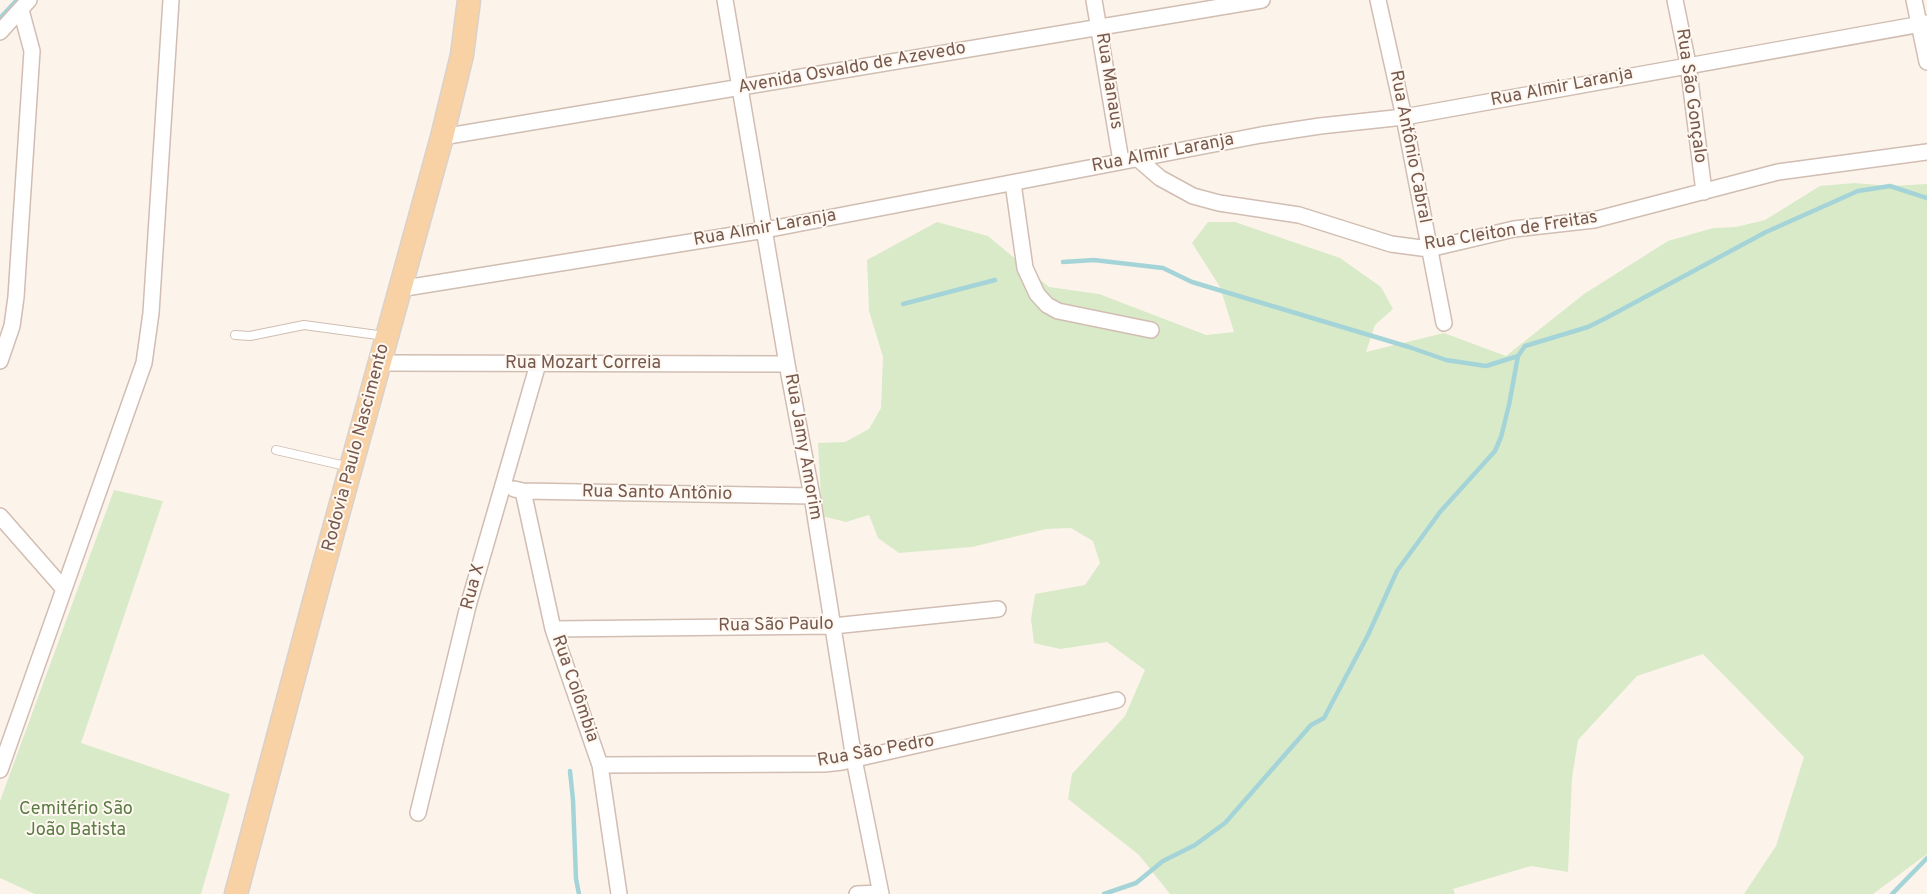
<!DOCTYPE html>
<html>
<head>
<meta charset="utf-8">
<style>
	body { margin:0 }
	canvas { display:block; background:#fcf4ea }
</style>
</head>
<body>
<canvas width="1927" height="894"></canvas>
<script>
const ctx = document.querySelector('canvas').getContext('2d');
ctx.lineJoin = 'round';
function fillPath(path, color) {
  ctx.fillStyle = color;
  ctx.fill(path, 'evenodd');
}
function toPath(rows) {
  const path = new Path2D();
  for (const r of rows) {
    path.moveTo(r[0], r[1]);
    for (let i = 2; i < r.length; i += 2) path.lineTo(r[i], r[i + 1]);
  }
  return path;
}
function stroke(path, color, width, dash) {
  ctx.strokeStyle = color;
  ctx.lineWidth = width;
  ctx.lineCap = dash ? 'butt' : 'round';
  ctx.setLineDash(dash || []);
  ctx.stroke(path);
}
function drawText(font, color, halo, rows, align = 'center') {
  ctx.font = font + ' Overpass,sans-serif';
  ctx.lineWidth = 4;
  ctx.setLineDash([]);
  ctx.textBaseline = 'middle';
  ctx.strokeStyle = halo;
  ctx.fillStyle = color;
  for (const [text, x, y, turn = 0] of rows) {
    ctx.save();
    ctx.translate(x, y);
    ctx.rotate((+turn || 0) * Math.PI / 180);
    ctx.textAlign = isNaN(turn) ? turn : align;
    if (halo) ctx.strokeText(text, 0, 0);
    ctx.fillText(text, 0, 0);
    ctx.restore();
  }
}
fillPath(toPath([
	[1854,183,1891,186,1927,184,1927,854,1873,894,1744,894,1776,846,1804,757,1703,654,1637,676,1578,740,1572,778,1568,872,1531,866,1453,889,1455,894,1170,894,1139,855,1068,799,1072,774,1125,716,1145,670,1107,642,1060,649,1034,643,1031,619,1035,594,1085,585,1100,563,1093,541,1071,528,1046,529,972,547,899,553,878,538,869,515,846,522,822,516,818,443,845,442,869,429,881,408,883,357,869,311,867,260,937,222,988,236,1049,287,1099,294,1206,335,1234,332,1220,287,1192,243,1208,222,1235,222,1340,258,1381,287,1393,309,1375,325,1366,352,1444,333,1506,356,1584,294,1668,241,1713,228,1736,227,1765,220,1820,186],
	[114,490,163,501,81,743,230,794,201,894,35,894,0,878,0,801]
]), '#d9eac8');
stroke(toPath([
	[0,18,17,0],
	[1063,262,1094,260,1163,268,1192,282,1409,347,1446,360,1486,366,1518,356],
	[903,304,995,280],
	[570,771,573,800,576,879,579,894],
	[1104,894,1136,883,1163,861,1195,845,1225,823,1311,725,1324,718,1368,635,1397,571,1440,512,1495,451,1501,437,1509,405,1518,356,1525,346,1588,327,1606,318,1766,232,1858,191,1890,186,1927,198],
	[1892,894,1927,858]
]), '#a5d4d8', 4.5);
const service = toPath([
	[235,335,250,336,304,325,385,336],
	[276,450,350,467]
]);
const minor = toPath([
	[725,0,787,364,812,496,854,759,881,894],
	[1094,0,1121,161],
	[1378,0,1404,117,1444,323],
	[1675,0,1688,64,1704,192],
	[1914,0,1927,62],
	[0,32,29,0],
	[442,137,1262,0],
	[1137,158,1160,178,1193,196,1219,203,1299,215,1391,244,1429,249,1514,229,1594,220,1778,172,1927,152],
	[1013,183,1025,268,1037,294,1047,305,1058,311,1151,330],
	[399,289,765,230,1261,135,1320,126,1404,117,1927,23],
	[0,361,12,326,16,297,32,51,21,10],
	[380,363,787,364],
	[514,489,523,491,812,496],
	[523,491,553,629,600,765,619,894],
	[0,516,64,589],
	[553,629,833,626,998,609],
	[600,765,824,764,842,762,1117,700],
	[0,770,144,363,151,313,171,0],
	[418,813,468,606,538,364],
	[857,894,881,893]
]);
const primary = toPath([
	[236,894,319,583,442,137,462,55,469,0]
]);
stroke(service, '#d1bdb2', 10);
stroke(minor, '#d1bdb2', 18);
stroke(primary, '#d9d1cd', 25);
stroke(service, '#fff', 8);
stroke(minor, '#fff', 15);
stroke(primary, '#f8d2a5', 22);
drawText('18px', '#77594d', '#fff8f1', [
	["Avenida Osvaldo de Azevedo",852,69,-10],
	["Rua Manaus",1108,81,81],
	["Rua Almir Laranja",1562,88,-11],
	["Rua São Gonçalo",1690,96,82],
	["Rua Antônio Cabral",1409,147,79],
	["Rua Almir Laranja",1163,154,-11],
	["Rua Almir Laranja",765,229,-10],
	["Rua Cleiton de Freitas",1511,232,-9],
	["Rua Mozart Correia",583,364],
	["Rua Jamy Amorim",802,447,80],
	["Rodovia Paulo Nascimento",357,448,-75],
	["Rua Santo Antônio",657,494,1],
	["Rua X",474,587,-75],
	["Rua São Paulo",776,626,-1],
	["Rua Colômbia",574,689,71],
	["Rua São Pedro",876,752,-10]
]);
drawText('18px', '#5a7c45', '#fff8f1', [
	["Cemitério São",76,810],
	["João Batista",76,831]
]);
</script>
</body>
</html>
